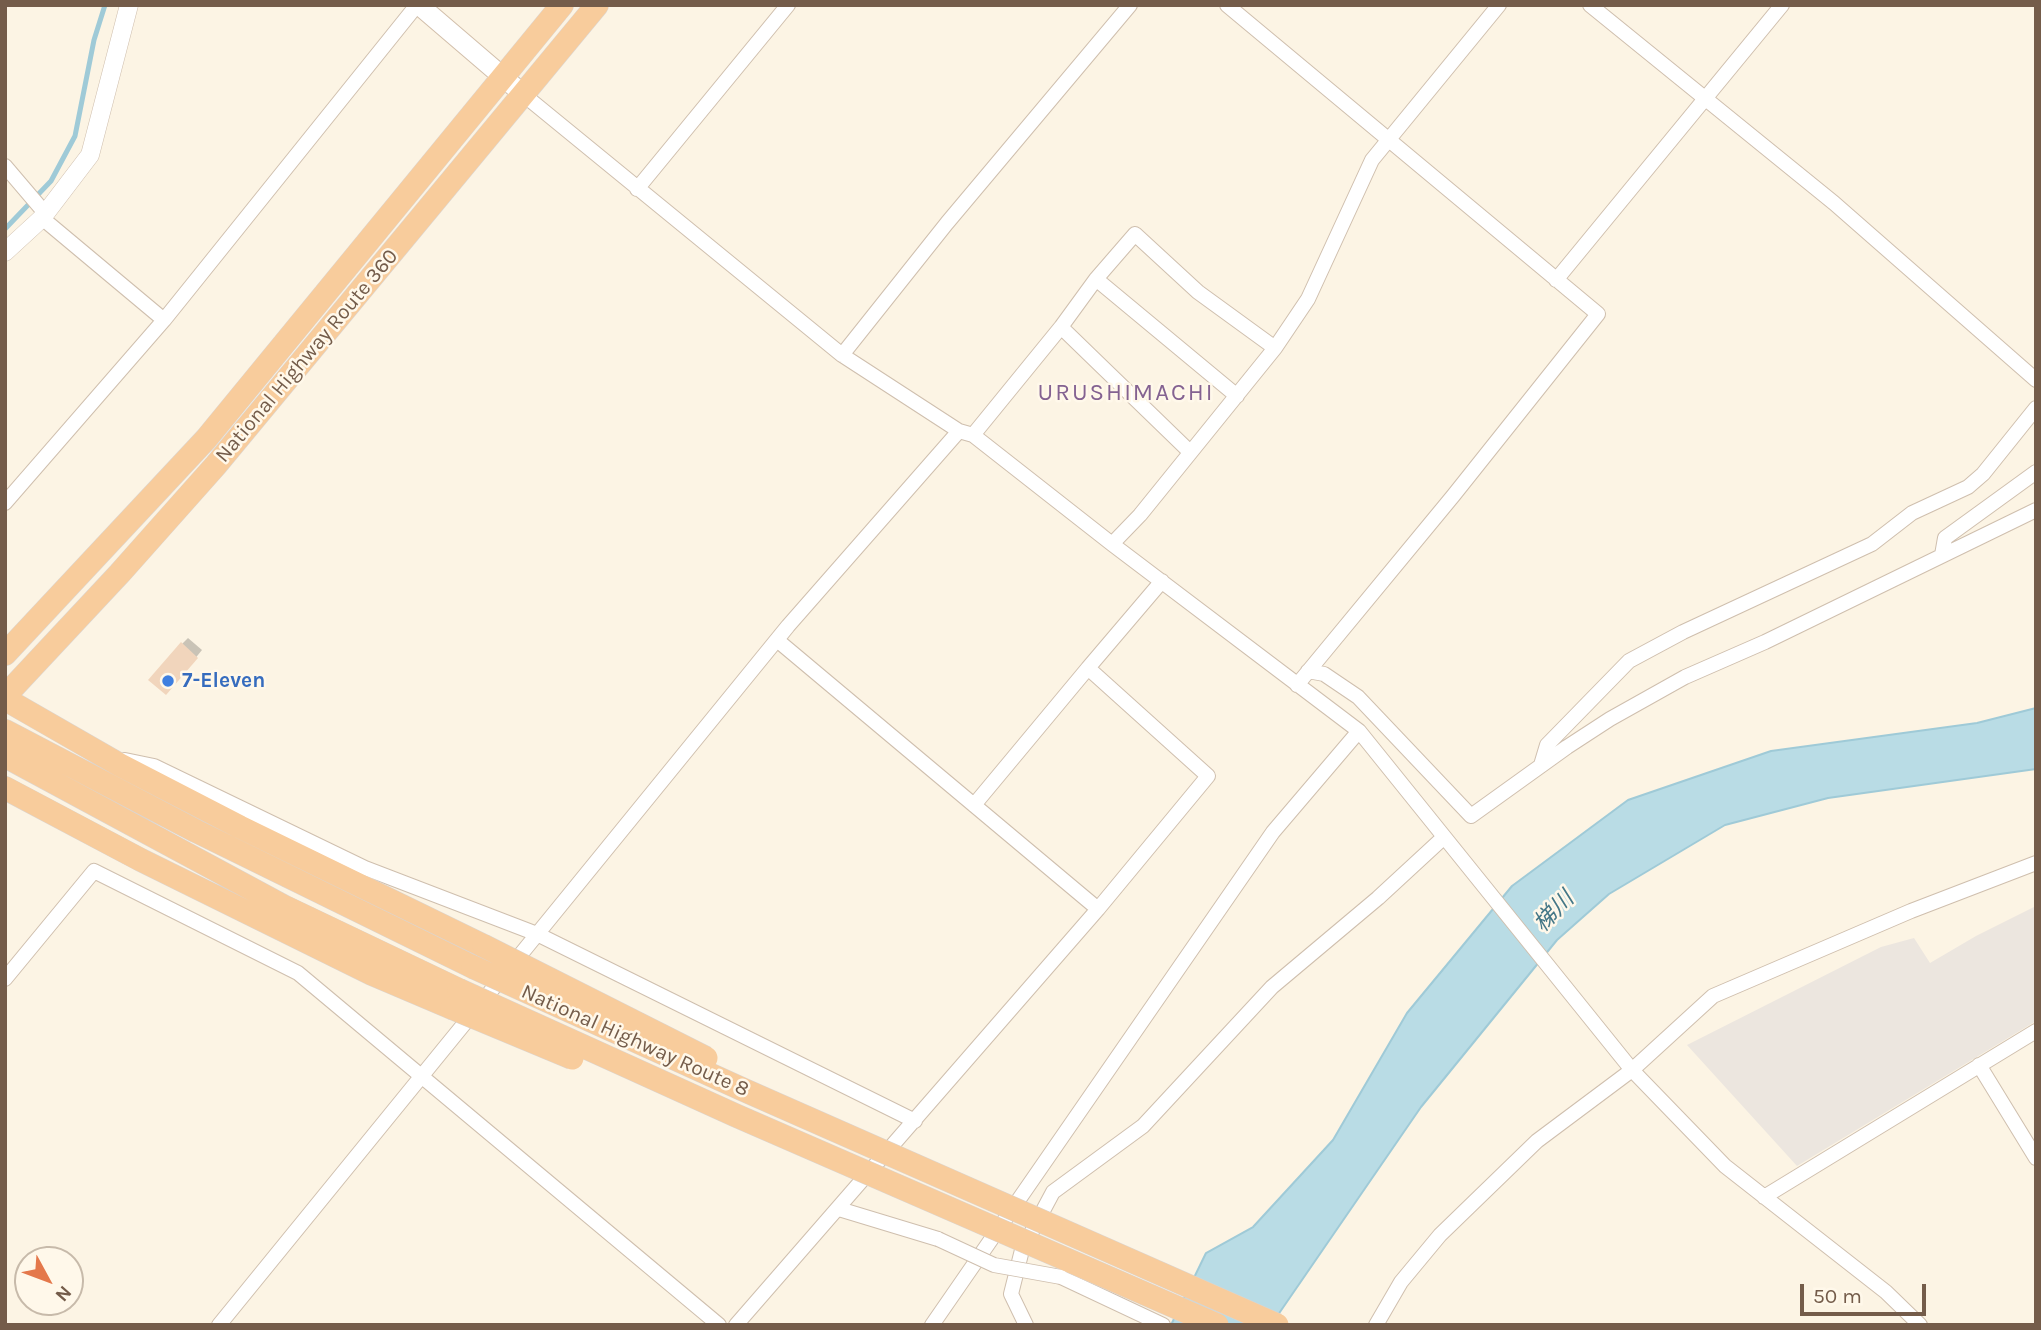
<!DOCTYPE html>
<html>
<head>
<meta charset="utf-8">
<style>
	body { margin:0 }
	#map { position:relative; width:2041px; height:1330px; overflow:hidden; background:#fcf4e4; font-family:Karla,sans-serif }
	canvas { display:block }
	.frame { position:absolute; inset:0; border:7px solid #745c4a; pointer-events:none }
	.north { position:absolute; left:14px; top:1246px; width:70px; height:70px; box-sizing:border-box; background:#fff8ea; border:2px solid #c7baaa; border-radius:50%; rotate:131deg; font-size:19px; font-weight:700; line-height:28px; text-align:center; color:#745c4a }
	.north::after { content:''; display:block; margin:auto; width:24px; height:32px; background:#e4784b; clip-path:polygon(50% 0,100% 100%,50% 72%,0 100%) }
	.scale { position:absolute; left:1800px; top:1284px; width:126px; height:32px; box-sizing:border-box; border:4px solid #745c4a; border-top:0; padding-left:9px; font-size:21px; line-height:24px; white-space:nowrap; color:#745c4a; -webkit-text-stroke:5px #fff8ea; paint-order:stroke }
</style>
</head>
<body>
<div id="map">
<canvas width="2041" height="1330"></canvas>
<div class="frame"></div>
<div class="north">N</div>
<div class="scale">50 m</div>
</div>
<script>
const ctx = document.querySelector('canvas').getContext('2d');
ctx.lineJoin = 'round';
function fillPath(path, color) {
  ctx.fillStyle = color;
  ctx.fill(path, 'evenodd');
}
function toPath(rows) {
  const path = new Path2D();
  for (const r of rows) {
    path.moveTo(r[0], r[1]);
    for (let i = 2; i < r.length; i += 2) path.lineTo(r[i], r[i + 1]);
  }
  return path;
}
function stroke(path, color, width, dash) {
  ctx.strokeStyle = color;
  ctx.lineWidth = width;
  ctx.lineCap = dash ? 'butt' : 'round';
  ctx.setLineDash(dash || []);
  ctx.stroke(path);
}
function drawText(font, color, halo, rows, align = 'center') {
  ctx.font = font + ' Karla,"Noto Sans JP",sans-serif';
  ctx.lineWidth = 5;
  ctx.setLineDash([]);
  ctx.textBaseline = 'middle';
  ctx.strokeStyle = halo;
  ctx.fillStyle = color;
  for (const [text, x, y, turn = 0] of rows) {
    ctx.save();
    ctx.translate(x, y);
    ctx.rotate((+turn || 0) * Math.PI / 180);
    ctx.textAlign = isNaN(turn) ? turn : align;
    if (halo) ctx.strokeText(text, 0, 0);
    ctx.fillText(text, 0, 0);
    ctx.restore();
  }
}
fillPath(toPath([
	[2036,906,2036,1021,1797,1166,1687,1045,1881,947,1914,938,1930,963,1976,936]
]), '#ece6df');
const water = toPath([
	[2036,708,2036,769,1828,798,1725,825,1609,894,1557,940,1421,1107,1271,1325,1171,1325,1206,1253,1253,1227,1333,1140,1407,1013,1512,886,1628,800,1771,751,1977,723,2036,708]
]);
fillPath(water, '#b9dce5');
stroke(water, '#9fcad7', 2);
fillPath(toPath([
	[188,638,202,650,172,687,182,644]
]), '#0003');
stroke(toPath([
	[5,229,51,181,75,136,94,40,105,5]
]), '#9fcad7', 5);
fillPath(toPath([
	[181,642,198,658,166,695,148,680]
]), '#f1d5bc');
const minor = toPath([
	[1227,5,1598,314,1453,496,1297,685],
	[1590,5,1834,203,2036,380],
	[524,95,842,355,959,431,973,435,1112,544,1359,731,1632,1070,1725,1166,1886,1292,1920,1325],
	[5,166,45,213],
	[637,189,788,5],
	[42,218,164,320],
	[1096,279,1237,396],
	[1556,280,1782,5],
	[1061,327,1190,452],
	[842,355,947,223,1130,5],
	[973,435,1061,327,1096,279,1135,234,1198,292,1275,348],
	[5,503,164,320,417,5],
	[1112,544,1140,515,1275,348,1308,299,1372,160,1499,5],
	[1942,555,1945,538,2036,472],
	[777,640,1098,909],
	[1308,671,1324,674,1358,697,1471,816,1567,747,1610,719,1685,677,1765,642,2036,510],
	[125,760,154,766,365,868,537,934,915,1121],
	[1541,765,1547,745,1629,661,1683,632,1872,544,1912,513,1968,487,1983,474,2036,408],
	[974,805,1088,668],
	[5,979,94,871,298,973,719,1325],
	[1979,1065,2036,1158],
	[1764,1197,2036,1031],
	[839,1209,938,1239],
	[1061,1277,1163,1325],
	[219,1325,788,626,959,431],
	[736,1325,1098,909,1208,776,1088,668,1162,581],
	[932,1325,1273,832,1359,731],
	[1026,1325,1011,1294,1022,1250,1053,1192,1143,1126,1272,987,1378,898,1443,838],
	[1376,1325,1401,1282,1440,1235,1537,1141,1632,1070,1713,996,1911,911,2036,863]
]);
const tertiary = toPath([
	[5,252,42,218,90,155,129,5]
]);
const secondary = toPath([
	[419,5,524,95]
]);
const trunk = toPath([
	[5,654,206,439,562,5],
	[5,696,120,573,216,465,597,5],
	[5,699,120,765,240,827,484,946],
	[5,731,196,831,473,967],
	[5,756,285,907,459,990],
	[5,788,141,860,372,974,452,1008]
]);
stroke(minor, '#cfbfae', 16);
stroke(tertiary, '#cfbfae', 19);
stroke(secondary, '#d2bfab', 21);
stroke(trunk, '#dbd5d0', 24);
stroke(minor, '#fff', 14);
stroke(tertiary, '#fff', 18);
stroke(secondary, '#fff', 19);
stroke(trunk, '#f8cc9c', 23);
const minorBridge = toPath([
	[938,1239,994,1265,1061,1277]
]);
const trunkBridge = toPath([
	[484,946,706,1058],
	[473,967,744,1090,1277,1325],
	[459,990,737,1116,1217,1325],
	[452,1008,572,1058]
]);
stroke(minorBridge, '#cfbfae', 16, []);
stroke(trunkBridge, '#dbd5d0', 24, []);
stroke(minorBridge, '#fff', 14);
stroke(trunkBridge, '#f8cc9c', 23);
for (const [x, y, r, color] of [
	[168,681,7,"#3f7fe0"]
]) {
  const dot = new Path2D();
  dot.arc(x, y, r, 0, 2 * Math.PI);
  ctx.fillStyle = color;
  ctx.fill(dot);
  stroke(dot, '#fff8ea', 2.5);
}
drawText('21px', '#745c4a', '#fff8ea', [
	["National Highway Route 360",307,356,-50],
	["National Highway Route 8",635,1041,24]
]);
drawText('bold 21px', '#366cbe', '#fff8ea', [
	["7-Eleven",182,681]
], 'left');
drawText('italic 23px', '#447787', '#fff8ea', [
	["梯川",1554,912,-46]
]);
ctx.letterSpacing = '2px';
drawText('24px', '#846291', '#fff8ea', [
	["URUSHIMACHI",1126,393]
]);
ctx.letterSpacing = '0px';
</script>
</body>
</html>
